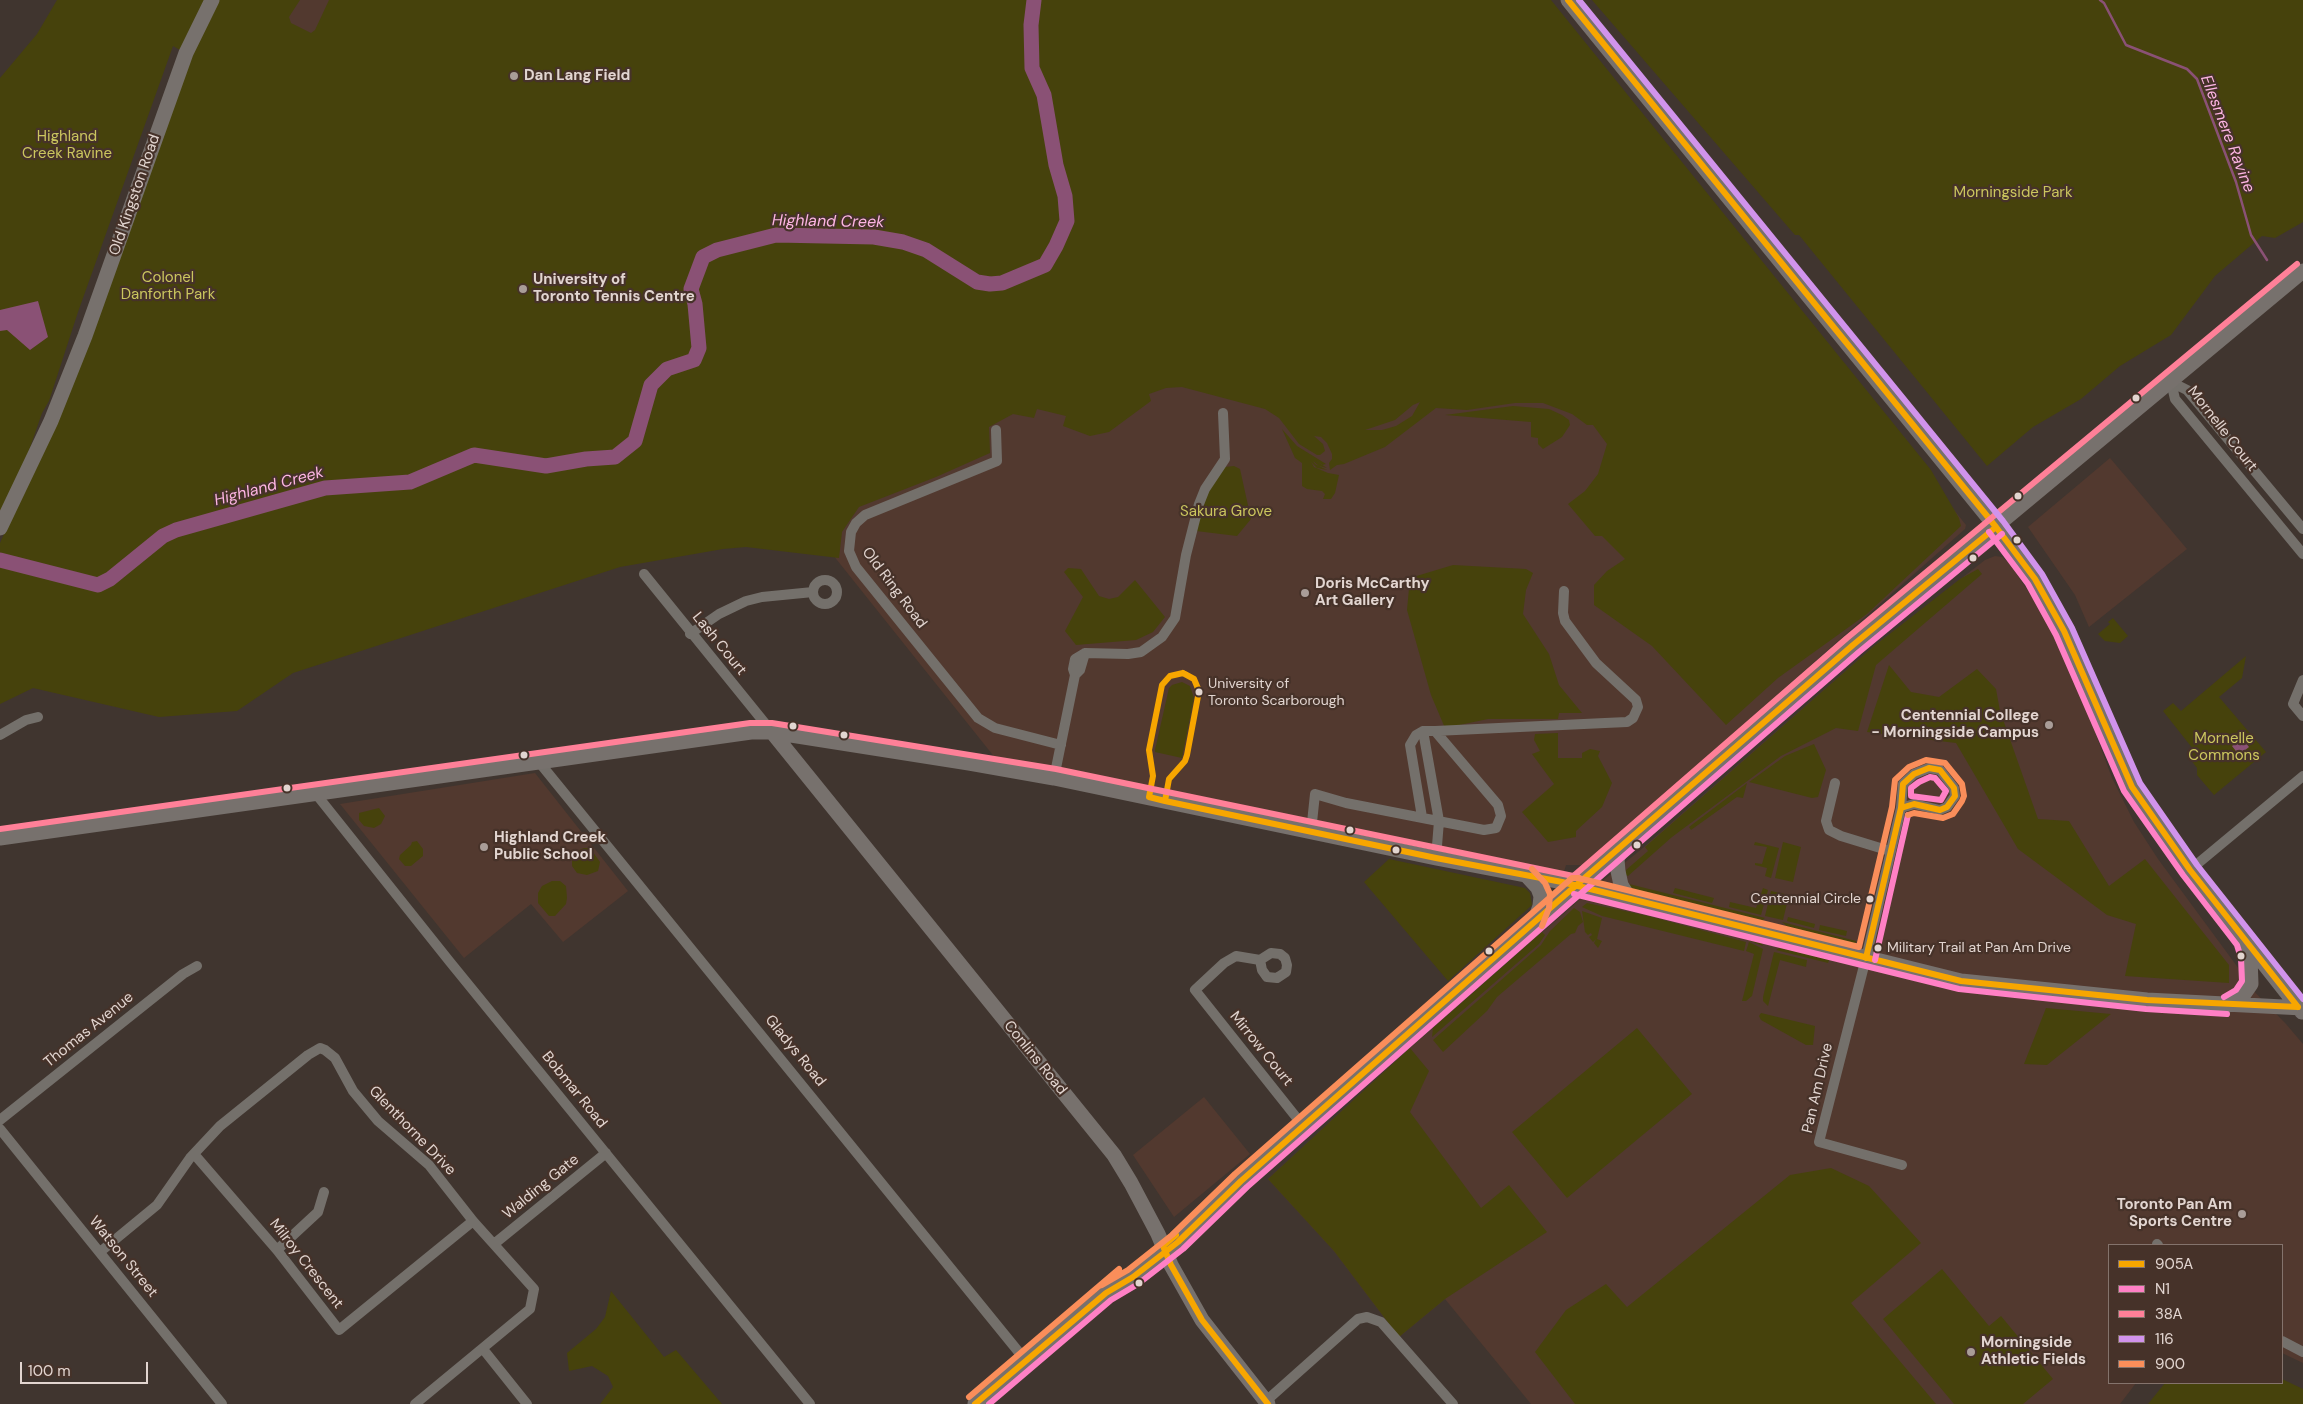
<!DOCTYPE html>
<html>
<head>
<meta charset="utf-8">
<style>
	body { margin:0 }
	#map { position:relative; width:2303px; height:1404px; overflow:hidden; background:#40352f; font-family:"DM Sans",sans-serif }
	canvas { display:block }
	.legend { position:absolute; left:2108px; top:1244px; width:175px; height:140px; box-sizing:border-box; background:#463229; border:1px solid #84736c; margin:0; padding:6px 9px; list-style:none; font-size:15px; color:#e2d5d0 }
	.legend li { display:flex; align-items:center; gap:10px; height:25px }
	.legend b { width:25px; border:1px solid #84736c }
	.scale { position:absolute; left:20px; top:1362px; width:128px; height:22px; box-sizing:border-box; border:2px solid #e2d5d0; border-top:0; padding-left:6px; font-size:15px; line-height:18px; white-space:nowrap; color:#e2d5d0; -webkit-text-stroke:4px #463229; paint-order:stroke }
</style>
</head>
<body>
<div id="map">
<canvas width="2303" height="1404"></canvas>
<ul class="legend">
<li><b style="height:6px;background:#f7a600"></b>905A</li>
<li><b style="height:6px;background:#ff80c5"></b>N1</li>
<li><b style="height:6px;background:#ff8098"></b>38A</li>
<li><b style="height:6px;background:#d193ec"></b>116</li>
<li><b style="height:6px;background:#fa8e5a"></b>900</li>
</ul>
<div class="scale">100 m</div>
</div>
<script>
const ctx = document.querySelector('canvas').getContext('2d');
ctx.lineJoin = 'round';
function fillPath(path, color) {
  ctx.fillStyle = color;
  ctx.fill(path, 'evenodd');
}
function toPath(rows) {
  const path = new Path2D();
  for (const r of rows) {
    if (r.length === 3) {
      path.moveTo(r[0] + r[2], r[1]);
      path.arc(r[0], r[1], r[2], 0, 2 * Math.PI);
      continue;
    }
    path.moveTo(r[0], r[1]);
    for (let i = 2; i < r.length; i += 2) path.lineTo(r[i], r[i + 1]);
  }
  return path;
}
function stroke(path, color, width, dash) {
  ctx.strokeStyle = color;
  ctx.lineWidth = width;
  ctx.lineCap = dash ? 'butt' : 'round';
  ctx.setLineDash(dash || []);
  ctx.stroke(path);
}
function drawText(font, color, halo, rows, align = 'center') {
  ctx.font = font + ' "DM Sans",sans-serif';
  ctx.lineWidth = 4.5;
  ctx.setLineDash([]);
  ctx.textBaseline = 'middle';
  ctx.strokeStyle = halo;
  ctx.fillStyle = color;
  for (const [text, x, y, turn = 0] of rows) {
    ctx.save();
    ctx.translate(x, y);
    ctx.rotate((+turn || 0) * Math.PI / 180);
    ctx.textAlign = isNaN(turn) ? turn : align;
    if (halo) ctx.strokeText(text, 0, 0);
    ctx.fillText(text, 0, 0);
    ctx.restore();
  }
}
fillPath(toPath([
	[221,0,1547,0,1966,525,1965,529,1584,865,1566,865,1563,875,1213,802,996,759,797,510],
	[2110,458,2187,549,2089,627,2075,595,2028,527],
	[1995,556,2002,557,2010,564,2052,627,2079,689,2112,778,2134,822,2158,859,2239,969,2243,980,2286,1024,2303,1044,2303,1363,2282,1353,2282,1245,2109,1245,2109,1383,2136,1383,2120,1404,1531,1404,1445,1299,1399,1337,1334,1251,1268,1179,1410,1048,1578,901,1644,847,1873,647,1985,560],
	[535,773,628,891,563,942,531,904,464,958,340,804],
	[1204,1097,1250,1154,1174,1217,1133,1155]
]), '#52392f');
fillPath(toPath([
	[57,0,300,0,289,17,291,23,311,33,315,30,329,0,1551,0,1931,470,1959,518,1961,526,1867,614,1778,678,1726,725,1652,646,1594,605,1594,585,1607,571,1625,559,1602,536,1595,536,1568,504,1585,491,1598,474,1607,444,1593,425,1587,425,1572,414,1543,403,1515,403,1467,410,1436,408,1385,447,1344,464,1337,465,1330,470,1329,463,1332,459,1332,454,1327,443,1321,437,1314,436,1323,444,1325,451,1320,455,1317,455,1299,444,1279,418,1265,409,1182,387,1166,388,1149,394,1151,401,1109,432,1090,436,1063,426,1066,416,1037,409,1034,418,1013,414,989,427,990,453,936,477,859,507,842,532,839,558,746,547,723,549,620,567,293,673,237,711,159,717,33,688,0,704,0,543,42,448,180,50,173,46,78,312,49,401,42,413,25,462,0,516,0,78,37,34],
	[1420,402,1412,416,1396,426,1382,430,1365,430,1395,420,1413,405],
	[1592,0,2303,0,2303,222,2275,238,2262,236,2215,276,2171,335,2120,366,2081,399,2033,427,1987,466,1799,235,1795,235],
	[1513,406,1549,409,1562,415,1569,420,1570,425,1562,437,1543,449,1538,444,1538,438,1531,437,1531,422,1445,415],
	[1282,429,1297,446,1326,464,1322,465,1315,460,1327,468,1319,466,1313,461,1315,464,1327,470,1317,468,1311,462,1314,467,1328,473,1339,475,1335,493,1331,499,1323,499,1325,494,1322,491,1307,489,1302,486,1302,463,1295,458],
	[1234,466,1240,469,1251,519,1237,536,1196,531,1210,486,1225,467],
	[1453,565,1526,569,1533,573,1526,590,1523,614,1549,654,1559,685,1582,713,1559,713,1558,719,1488,719,1445,728,1431,695,1407,610,1410,578],
	[1068,568,1081,569,1099,596,1109,599,1118,597,1135,580,1165,617,1153,632,1136,640,1076,645,1065,631,1083,597,1064,572],
	[1978,569,1982,574,1876,665,1858,731,1836,728,1781,756,1672,837,1628,876,1626,875,1626,870,1648,851,1645,847,1873,647,1960,579],
	[2113,618,2128,636,2120,643,2105,641,2098,634,2110,624,2108,622],
	[2246,656,2242,678,2219,697,2266,752,2214,795,2197,775,2197,768,2188,756,2193,749,2163,711,2173,703,2181,711],
	[1889,665,1911,692,1939,697,1977,669,1996,689,2000,711,2038,819,2069,821,2109,886,2145,859,2229,965,2229,983,2125,976,2136,924,2107,915,2018,849,1956,743,1867,732],
	[1182,682,1190,686,1194,698,1182,758,1155,752,1155,750,1169,688,1172,685],
	[1558,733,1558,758,1582,758,1582,753,1590,749,1600,751,1598,756,1612,783,1602,807,1576,831,1576,837,1548,842,1522,812,1554,784,1532,754,1540,751,1534,740,1535,734],
	[1814,744,1826,770,1818,797,1812,798,1749,782,1785,756],
	[1747,783,1743,798,1737,797,1691,830,1689,827],
	[379,808,385,816,381,824,374,828,364,826,359,820,359,813],
	[417,841,423,849,423,856,411,866,405,866,399,859,400,855,411,845,412,842],
	[1755,842,1779,848,1771,878,1765,876,1767,868,1755,865,1755,863,1762,864,1767,847,1754,845],
	[1783,842,1801,847,1793,882,1775,878],
	[584,848,590,848,600,862,598,871,587,875,577,873,572,866,572,859,577,851],
	[1389,859,1525,888,1530,893,1532,905,1448,981,1364,882],
	[552,881,560,881,566,886,567,898,566,904,555,916,549,916,538,903,538,893,542,886],
	[1628,884,1629,884,1765,918,1760,922,1754,921,1637,892,1631,888],
	[1675,888,1714,898,1712,903,1673,893],
	[1763,888,1768,890,1761,915,1729,907,1730,902,1756,908],
	[1771,891,1789,895,1783,920,1765,916],
	[1590,899,1754,938,1761,942,1763,946,1739,936,1593,902],
	[1587,903,1648,916,1746,942,1744,951,1602,916,1582,907],
	[1574,908,1580,912,1583,922,1578,926,1575,933,1571,934,1497,997,1487,1011,1443,1052,1433,1040,1541,945,1550,931],
	[1582,911,1602,918,1597,939,1602,941,1598,948,1594,943,1596,939,1593,942,1589,937,1592,935,1591,933,1588,935,1585,932],
	[1788,917,1815,924,1814,928,1787,921],
	[1782,922,1856,941,1856,942,1853,945,1848,944,1790,929],
	[1820,925,1847,931,1846,936,1819,930],
	[1542,932,1545,935,1539,944,1432,1037,1433,1028],
	[1749,942,1763,949,1752,996,1746,1001,1742,1001,1754,954,1746,951],
	[1782,946,1824,955,1823,958,1829,960,1828,963,1776,950],
	[1774,952,1807,960,1806,967,1780,960,1768,1006,1763,1001,1763,997],
	[1481,956,1483,958,1448,989,1447,987],
	[2046,1008,2111,1014,2047,1065,2024,1064],
	[1761,1013,1815,1026,1813,1045,1806,1045,1761,1020,1759,1016],
	[1637,1028,1692,1094,1567,1198,1512,1132],
	[1410,1048,1429,1071,1410,1112,1481,1208,1509,1185,1547,1232,1445,1299,1399,1337,1334,1251,1268,1179],
	[1831,1168,1869,1186,1921,1243,1851,1303,1936,1404,1575,1404,1535,1352,1566,1310,1606,1284,1627,1307,1790,1175],
	[1942,1269,1989,1326,2001,1316,2053,1379,2023,1404,1954,1404,1883,1319],
	[611,1291,664,1357,676,1350,722,1404,600,1404,613,1387,608,1376,592,1366,569,1371,567,1353,596,1329,605,1317],
	[2282,1379,2303,1389,2303,1404,2148,1404,2165,1383,2282,1383]
]), '#46420c');
fillPath(toPath([
	[38,301,48,337,30,350,7,330,0,331,0,310],
	[2242,738,2249,747,2239,755,2232,746]
]), '#8a5175');
stroke(toPath([
	[2100,0,2104,3,2126,45,2187,69,2197,79,2236,182,2251,235,2267,260]
]), '#8a5175', 2.5);
stroke(toPath([
	[0,560,98,585,110,579,163,536,176,530,325,488,410,482,474,455,546,466,586,459,615,457,635,441,651,385,667,369,694,360,699,348,695,304,691,289,703,257,717,250,776,235,874,237,903,242,926,250,977,282,990,284,1002,283,1045,265,1056,246,1067,221,1065,196,1056,165,1044,95,1032,68,1031,25,1034,0]
]), '#8a5175', 15);
stroke(toPath([
	[2171,382,2175,399,2303,554],
	[2171,382,2187,390,2303,529],
	[996,430,997,461,865,515,856,523,851,532,849,551,856,567,978,718,995,728,1061,745],
	[644,574,772,732],
	[825,592,12],
	[690,634,719,614,746,601,762,597,813,592],
	[1075,675,1080,670,1085,653],
	[2303,680,2293,704,2303,716],
	[1423,731,1439,821,1436,858],
	[1435,731,1605,723,1627,722,1633,718,1638,707,1636,700,1596,663,1565,621,1563,613,1564,591],
	[0,735,26,720,38,717],
	[539,762,1026,1361],
	[1054,778,1075,675,1073,669,1075,659,1085,653,1128,654,1141,652,1162,637,1175,618,1186,555,1199,504,1205,489,1225,459,1223,413],
	[1835,783,1826,821,1829,830,1841,836,1890,851],
	[316,794,450,962,810,1404],
	[1901,808,1914,804,1940,810,1947,807,1955,796,1954,788,1940,770,1929,768,1914,774,1903,784,1901,808,1866,958,1819,1142,1902,1165],
	[1311,832,1315,794,1346,803,1484,830,1496,828,1501,816,1498,805,1435,731,1423,731,1416,735,1410,745,1422,817],
	[2190,870,2303,776],
	[1260,960,1262,970,1267,977,1277,978,1286,972,1287,965,1285,958,1280,954,1271,953,1260,960,1236,956,1224,963,1195,990,1304,1127],
	[0,1120,183,974,197,966],
	[0,1129,222,1404],
	[194,1154,277,1250,339,1330,473,1221],
	[494,1244,606,1153],
	[2157,1244,2158,1245],
	[277,1250,318,1212,324,1192],
	[100,1252,157,1205,190,1158,220,1126,308,1055,320,1048,325,1050,335,1058,353,1091,378,1121,429,1165,473,1221,534,1289,530,1309,415,1404],
	[2282,1341,2303,1352],
	[483,1349,527,1404],
	[1266,1401,1358,1319,1367,1317,1381,1322,1453,1404]
]), '#74706b', 10);
stroke(toPath([
	[1568,0,1996,527,2035,579,2064,631,2132,787,2190,870,2302,1012],
	[0,528,51,421,85,336,186,53,212,0],
	[772,732,1114,1155,1131,1183,1158,1234,1171,1265,1202,1320,1268,1404],
	[0,838,751,732,772,732,969,763,1054,778,1436,858,1562,882,1961,981,2147,1000,2303,1008],
	[1623,846,1617,859,1618,871,1621,885,1630,899],
	[1526,875,1538,888,1541,896,1540,906,1535,920],
	[2228,1005,2242,997,2251,984,2250,957,2247,946],
	[1106,1293,1133,1277,1178,1242,1241,1181,1565,895,1853,645,2303,271],
	[975,1404,1114,1287]
]), '#77716d', 15);
stroke(toPath([
	[1568,0,1996,527,2035,579,2064,631,2132,787,2190,870,2298,1007],
	[1183,673,1194,679,1199,691,1187,755,1185,761,1169,779,1165,801,1149,797,1153,776,1149,750,1162,685,1170,676,1183,673],
	[1929,768,1940,770,1954,788,1955,796,1947,807,1940,810,1914,804,1901,808,1903,784,1914,774,1929,768],
	[1165,801,1436,858,1562,882,1961,981,2147,1000,2298,1007],
	[1866,958,1901,808],
	[1176,1235,1163,1246,1171,1265,1202,1320,1268,1404],
	[975,1404,1106,1293,1133,1277,1178,1242,1241,1181,1565,895,1853,645,1996,527]
]), '#f7a600', 6);
stroke(toPath([
	[1989,532,2028,584,2056,635,2124,791,2183,875,2237,945,2241,958,2242,981,2236,990,2224,997],
	[1930,777,1935,778,1946,791,1941,800,1911,796,1911,788,1919,782,1930,777],
	[1574,894,1959,989,2146,1009,2227,1014],
	[1875,960,1908,815],
	[989,1404,1111,1300,1138,1284,1183,1249,1247,1187,1571,902,1859,652,2002,534]
]), '#ff80c5', 6);
stroke(toPath([
	[0,829,750,723,772,723,1056,769,1578,877],
	[1570,879,1847,638,2297,264]
]), '#ff8098', 6);
stroke(toPath([
	[1579,0,2003,521,2042,574,2072,628,2140,783,2197,865,2303,999]
]), '#d193ec', 6);
stroke(toPath([
	[1532,869,1545,883,1550,894,1549,908,1542,926],
	[1102,1285,1128,1270,1172,1235,1235,1174,1572,878,1578,878,1859,947,1892,807,1895,780,1909,767,1926,760,1945,763,1962,784,1964,796,1962,801,1953,814,1943,818,1914,813,1908,815],
	[969,1397,1119,1269]
]), '#fa8e5a', 6);
for (const [x, y, r, color] of [
	[514,76,5,"#a99d98"],
	[523,289,5,"#a99d98"],
	[2136,398,4.5,"#e2d5d0"],
	[2018,496,4.5,"#e2d5d0"],
	[2017,540,4.5,"#e2d5d0"],
	[1973,558,4.5,"#e2d5d0"],
	[1305,593,5,"#a99d98"],
	[1199,692,4.5,"#e2d5d0"],
	[2049,725,5,"#a99d98"],
	[793,726,4.5,"#e2d5d0"],
	[844,735,4.5,"#e2d5d0"],
	[524,755,4.5,"#e2d5d0"],
	[287,788,4.5,"#e2d5d0"],
	[1350,830,4.5,"#e2d5d0"],
	[1637,845,4.5,"#e2d5d0"],
	[484,847,5,"#a99d98"],
	[1396,850,4.5,"#e2d5d0"],
	[1870,899,4.5,"#e2d5d0"],
	[1878,948,4.5,"#e2d5d0"],
	[1489,951,4.5,"#e2d5d0"],
	[2241,956,4.5,"#e2d5d0"],
	[2242,1214,5,"#a99d98"],
	[1139,1283,4.5,"#e2d5d0"],
	[1971,1352,5,"#a99d98"]
]) {
  const dot = new Path2D();
  dot.arc(x, y, r, 0, 2 * Math.PI);
  ctx.fillStyle = color;
  ctx.fill(dot);
  stroke(dot, '#463229', 2);
}
drawText('14px', '#e2d5d0', '#463229', [
	["University of",1208,684],
	["Toronto Scarborough",1208,701],
	["Centennial Circle",1861,899,"right"],
	["Military Trail at Pan Am Drive",1887,948]
], 'left');
drawText('bold 15px', '#e2d5d0', '#463229', [
	["Dan Lang Field",524,76],
	["University of",533,280],
	["Toronto Tennis Centre",533,297],
	["Doris McCarthy",1315,584],
	["Art Gallery",1315,601],
	["Centennial College",2039,716,"right"],
	["- Morningside Campus",2039,733,"right"],
	["Highland Creek",494,838],
	["Public School",494,855],
	["Toronto Pan Am",2232,1205,"right"],
	["Sports Centre",2232,1222,"right"],
	["Morningside",1981,1343],
	["Athletic Fields",1981,1360]
], 'left');
drawText('15px', '#cbc65e', '#463229', [
	["Highland",67,137],
	["Creek Ravine",67,154],
	["Morningside Park",2013,193],
	["Colonel",168,278],
	["Danforth Park",168,295],
	["Sakura Grove",1226,512],
	["Mornelle",2224,739],
	["Commons",2224,756]
]);
drawText('15px', '#e2d5d0', '#463229', [
	["Old Kingston Road",135,195,-71],
	["Mornelle Court",2222,429,52],
	["Old Ring Road",894,588,53],
	["Lash Court",719,644,51],
	["Thomas Avenue",89,1030,-39],
	["Mirrow Court",1261,1049,51],
	["Gladys Road",795,1051,51],
	["Conlins Road",1035,1058,51],
	["Pan Am Drive",1818,1088,-77],
	["Bobmar Road",574,1090,51],
	["Glenthorne Drive",412,1131,46],
	["Walding Gate",541,1187,-39],
	["Watson Street",123,1257,51],
	["Milroy Crescent",306,1264,52]
]);
drawText('italic 16px', '#fdb5e3', '#463229', [
	["Ellesmere Ravine",2227,134,69],
	["Highland Creek",828,222,1],
	["Highland Creek",269,487,-15]
]);
</script>
</body>
</html>
